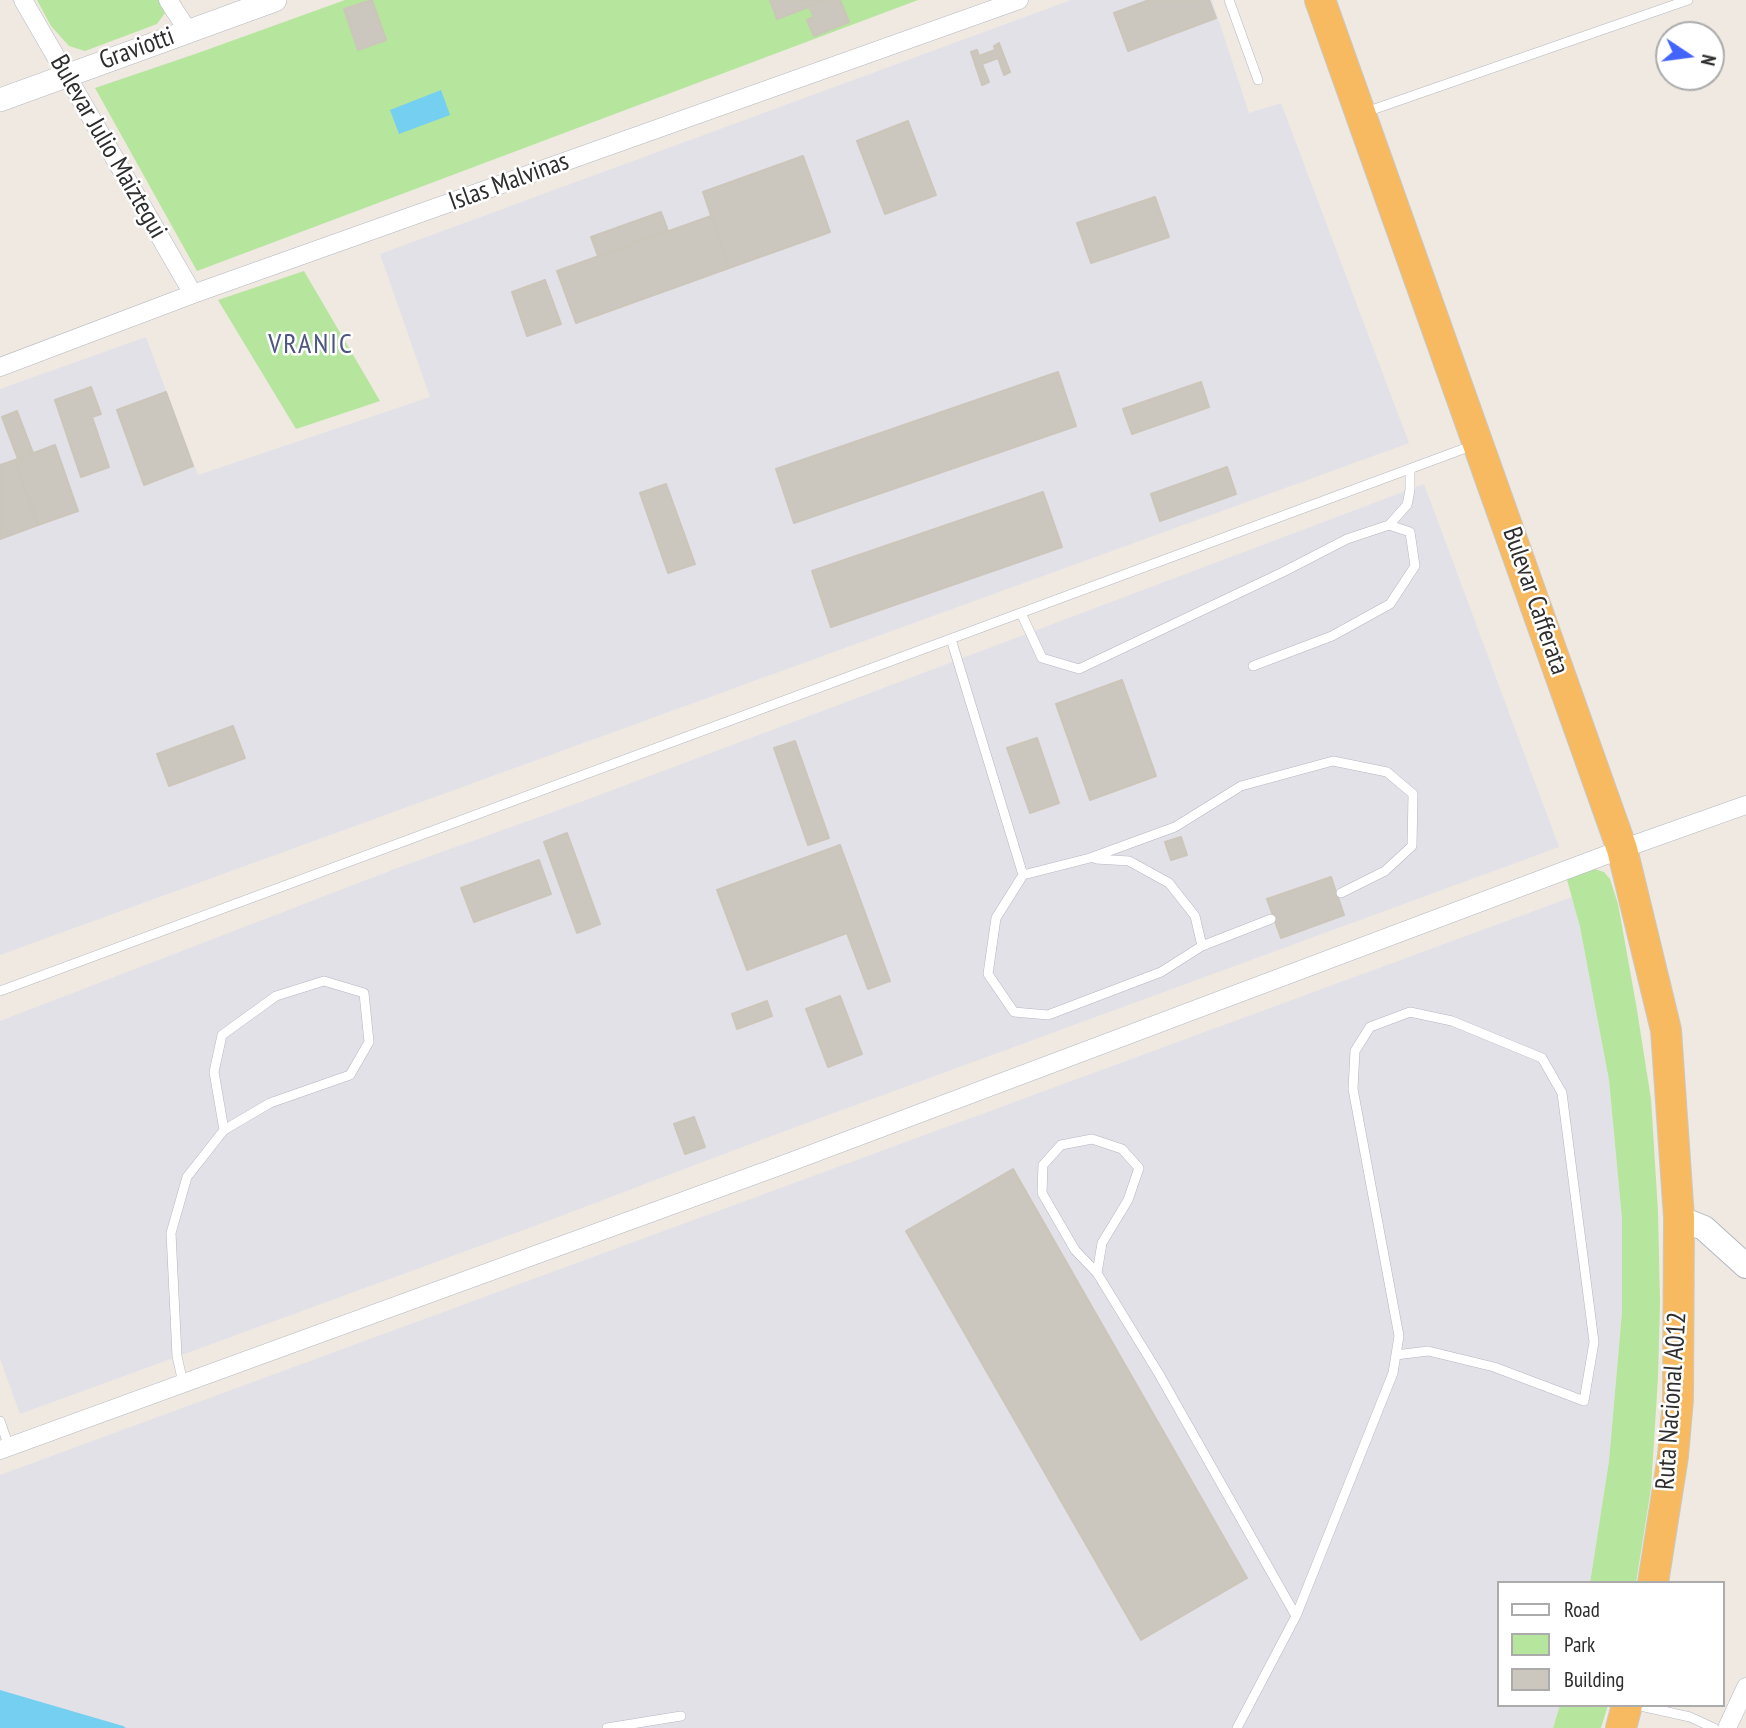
<!DOCTYPE html>
<html>
<head>
<meta charset="utf-8">
<style>
	body { margin:0 }
	#map { position:relative; width:1746px; height:1728px; overflow:hidden; background:#efe9e1; font-family:"PT Sans Narrow",sans-serif }
	canvas { display:block }
	.legend { position:absolute; left:1497px; top:1581px; width:228px; height:126px; box-sizing:border-box; background:#fff; border:2px solid #ababab; margin:0; padding:9px 12px; list-style:none; font-size:21px; color:#2e2e2e }
	.legend li { display:flex; align-items:center; gap:14px; height:35px }
	.legend b { width:35px; border:2px solid #ababab }
	.north { position:absolute; left:1655px; top:21px; width:70px; height:70px; box-sizing:border-box; background:#fff; border:2px solid #ababab; border-radius:50%; rotate:103deg; font-size:19px; font-weight:700; line-height:28px; text-align:center; color:#2e2e2e }
	.north::after { content:''; display:block; margin:auto; width:24px; height:32px; background:#4264fb; clip-path:polygon(50% 0,100% 100%,50% 72%,0 100%) }
</style>
</head>
<body>
<div id="map">
<canvas width="1746" height="1728"></canvas>
<ul class="legend">
<li><b style="height:9px;background:#fff"></b>Road</li>
<li><b style="height:19px;background:#b6e59e"></b>Park</li>
<li><b style="height:19px;background:#cbc7bf"></b>Building</li>
</ul>
<div class="north">N</div>
</div>
<script>
const ctx = document.querySelector('canvas').getContext('2d');
ctx.lineJoin = 'round';
function fillPath(path, color) {
  ctx.fillStyle = color;
  ctx.fill(path, 'evenodd');
}
function toPath(rows) {
  const path = new Path2D();
  for (const r of rows) {
    path.moveTo(r[0], r[1]);
    for (let i = 2; i < r.length; i += 2) path.lineTo(r[i], r[i + 1]);
  }
  return path;
}
function stroke(path, color, width, dash) {
  ctx.strokeStyle = color;
  ctx.lineWidth = width;
  ctx.lineCap = dash ? 'butt' : 'round';
  ctx.setLineDash(dash || []);
  ctx.stroke(path);
}
function drawText(font, color, halo, rows, align = 'center') {
  ctx.font = font + ' "PT Sans Narrow",sans-serif';
  ctx.lineWidth = 5;
  ctx.setLineDash([]);
  ctx.textBaseline = 'middle';
  ctx.strokeStyle = halo;
  ctx.fillStyle = color;
  for (const [text, x, y, turn = 0] of rows) {
    ctx.save();
    ctx.translate(x, y);
    ctx.rotate((+turn || 0) * Math.PI / 180);
    ctx.textAlign = isNaN(turn) ? turn : align;
    if (halo) ctx.strokeText(text, 0, 0);
    ctx.fillText(text, 0, 0);
    ctx.restore();
  }
}
fillPath(toPath([
	[1071,0,1212,0,1249,113,1281,103,1409,443,0,955,0,389,146,337,198,475,430,397,380,254],
	[1424,484,1559,847,774,1135,529,1228,20,1414,0,1359,0,1021,400,867,581,802],
	[1572,897,1580,927,1609,1080,1622,1219,1622,1312,1609,1461,1590,1583,1499,1583,1499,1705,1560,1705,1553,1728,0,1728,0,1475]
]), '#e3e1e8');
fillPath(toPath([
	[37,0,161,0,165,13,157,24,85,51,69,46,51,26],
	[345,0,918,0,197,271,95,88,198,53],
	[304,271,380,401,296,429,218,300],
	[1595,869,1604,872,1610,879,1618,904,1636,1004,1651,1099,1658,1211,1660,1302,1658,1378,1651,1488,1636,1583,1590,1583,1609,1461,1622,1312,1622,1219,1609,1080,1580,927,1566,876],
	[1560,1705,1608,1705,1601,1728,1553,1728]
]), '#b6e59e');
fillPath(toPath([
	[441,90,450,115,399,134,390,110],
	[0,1690,123,1726,126,1728,0,1728]
]), '#75cff0');
const building = toPath([
	[372,0,386,40,358,50,344,9,372,0],
	[770,0,827,0,777,19,770,0],
	[827,0,840,0,849,22,814,36,807,20,814,17,809,7,827,0],
	[1149,0,1209,0,1216,18,1128,51,1114,13,1149,0],
	[999,43,1010,72,1004,75,998,58,982,64,989,82,982,85,971,52,977,50,979,56,995,50,994,46,999,43],
	[908,121,936,195,885,214,857,141,908,121],
	[803,156,830,232,729,268,703,192,803,156],
	[1155,197,1169,237,1091,263,1077,223,1155,197],
	[661,212,668,231,598,256,591,237,661,212],
	[711,216,729,268,576,323,557,271,711,216],
	[545,280,561,324,527,336,512,292,545,280],
	[1058,372,1076,426,794,523,776,469,1058,372],
	[1201,382,1209,407,1132,434,1123,409,1201,382],
	[91,387,101,414,92,417,109,467,81,477,55,400,91,387],
	[166,392,193,466,144,485,117,410,166,392],
	[17,411,33,453,18,459,2,417,17,411],
	[55,445,78,511,38,525,15,460,55,445],
	[15,460,38,525,0,539,0,465,15,460],
	[1227,467,1236,494,1160,521,1151,494,1227,467],
	[666,484,695,564,668,573,640,493,666,484],
	[1043,492,1062,547,831,627,812,571,1043,492],
	[1122,680,1156,776,1090,800,1056,704,1122,680],
	[233,726,245,758,169,786,157,754,233,726],
	[1037,738,1059,803,1030,813,1007,748,1037,738],
	[795,741,829,838,808,845,774,748,795,741],
	[567,833,600,924,577,933,544,842,567,833],
	[1181,837,1187,855,1171,860,1165,842,1181,837],
	[840,845,890,981,868,989,847,933,747,970,717,890,840,845],
	[539,860,551,894,474,922,461,888,539,860],
	[1331,877,1344,915,1281,938,1267,899,1331,877],
	[840,996,862,1054,828,1067,806,1009,840,996],
	[767,1001,772,1016,737,1029,732,1014,767,1001],
	[694,1117,705,1147,685,1154,674,1124,694,1117],
	[1013,1169,1247,1578,1141,1640,906,1231,1013,1169]
]);
fillPath(building, '#cbc7bf');
stroke(building, '#cbc5ba', 2);
const service = toPath([
	[1229,0,1258,80],
	[1366,112,1688,0],
	[1389,525,1407,505,1410,490,1410,469],
	[1021,613,1042,658,1079,669,1283,572,1347,539,1389,525,1410,532,1415,566,1390,604,1332,636,1253,666],
	[951,639,1023,875],
	[1096,859,1129,861,1169,883,1195,916,1202,946],
	[1271,919,1202,946,1161,972,1048,1015,1014,1012,988,974,996,918,1023,875,1090,858,1175,827,1241,786,1333,761,1387,772,1413,794,1412,846,1385,871,1341,893],
	[0,991,1474,445],
	[1097,1273,1102,1243,1128,1200,1139,1168,1122,1149,1092,1139,1061,1145,1043,1165,1042,1193,1075,1250,1097,1273,1159,1374,1296,1616],
	[183,1383,177,1356,171,1233,187,1177,224,1130,270,1103,350,1075,369,1042,364,993,324,981,276,996,222,1035,214,1072,224,1130],
	[0,1421,9,1447],
	[1636,1705,1690,1717,1714,1728],
	[607,1728,681,1716],
	[1237,1728,1296,1616,1393,1373,1399,1336,1353,1089,1355,1051,1370,1027,1410,1012,1452,1021,1542,1058,1562,1093,1594,1342,1584,1401,1494,1367,1428,1351,1396,1355]
]);
const minor = toPath([
	[23,0,193,294],
	[168,0,188,31],
	[0,367,193,294,1019,0],
	[0,1450,785,1164,1622,849,1746,805],
	[1727,1728,1746,1687]
]);
const tertiary = toPath([
	[0,100,275,0]
]);
const secondary = toPath([
	[1679,1218,1704,1228,1746,1266]
]);
const trunk = toPath([
	[1320,0,1622,849,1666,1030,1679,1218,1678,1399,1673,1456,1653,1583],
	[1621,1728,1627,1705]
]);
stroke(service, '#b4b7c1', 10);
stroke(minor, '#b4b7c1', 19);
stroke(tertiary, '#b4b7c1', 24);
stroke(secondary, '#b4b7c1', 26);
stroke(trunk, '#c9c9c9', 32);
stroke(service, '#fff', 9);
stroke(minor, '#fff', 18);
stroke(tertiary, '#fff', 23);
stroke(secondary, '#fff', 24);
stroke(trunk, '#f8ba60', 30);
drawText('26px', '#2e2e2e', '#fff', [
	["Graviotti",137,49,-20],
	["Bulevar Julio Maiztegui",108,147,60],
	["Islas Malvinas",509,182,-20],
	["Bulevar Cafferata",1535,601,71],
	["Ruta Nacional A012",1672,1401,-86]
]);
ctx.letterSpacing = '2px';
drawText('28px', '#4d5680', '#fff', [
	["VRANIC",311,345]
]);
ctx.letterSpacing = '0px';
</script>
</body>
</html>
